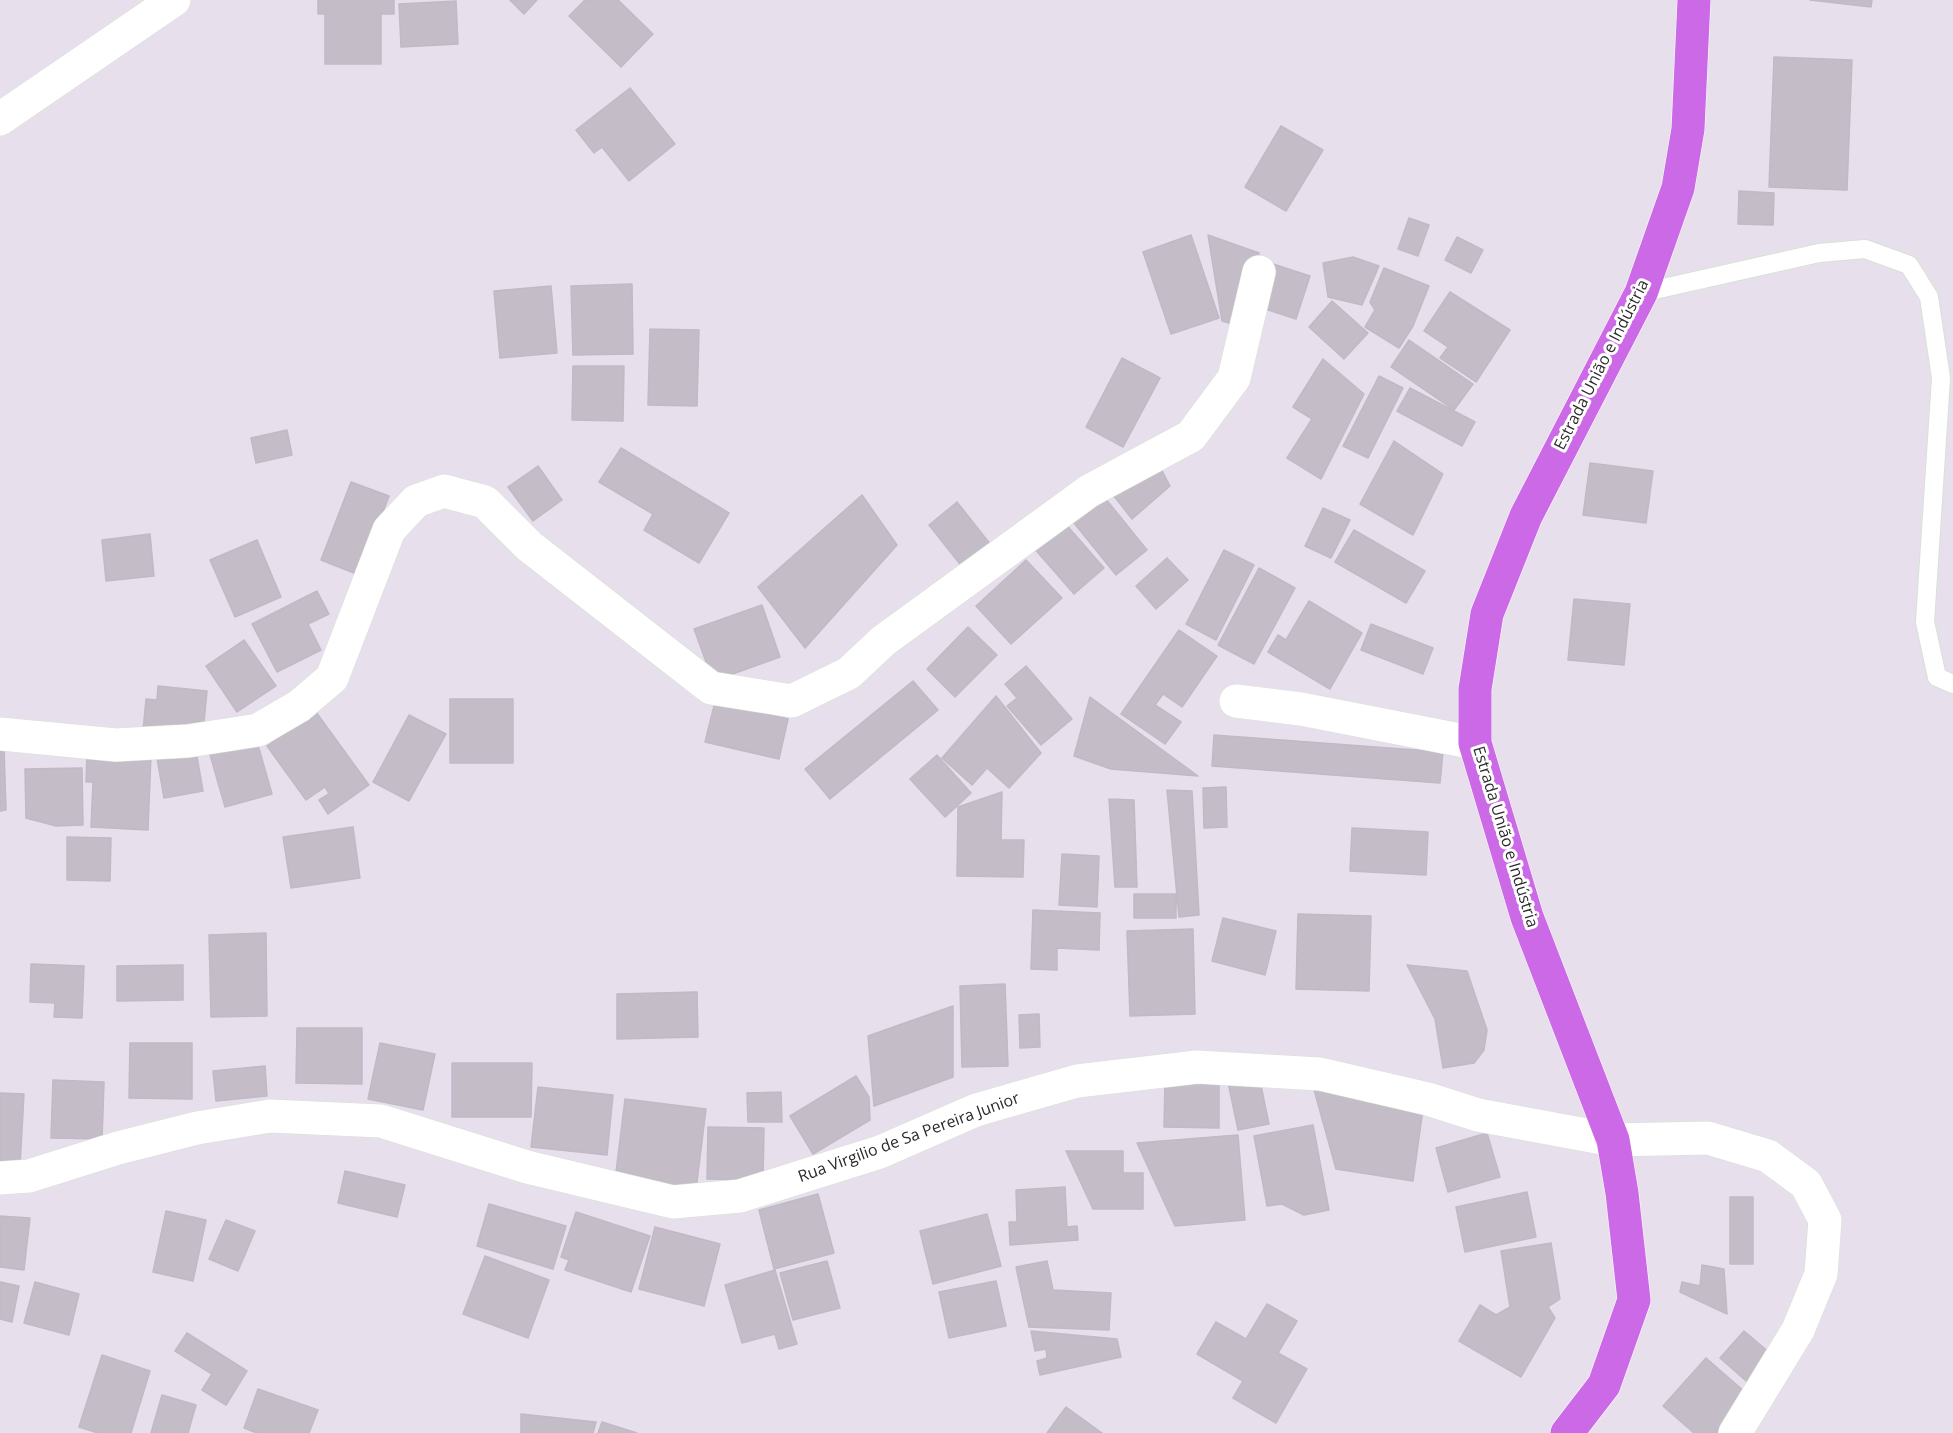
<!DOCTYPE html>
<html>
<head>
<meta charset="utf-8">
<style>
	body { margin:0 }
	canvas { display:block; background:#e7dfec }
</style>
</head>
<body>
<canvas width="1953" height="1433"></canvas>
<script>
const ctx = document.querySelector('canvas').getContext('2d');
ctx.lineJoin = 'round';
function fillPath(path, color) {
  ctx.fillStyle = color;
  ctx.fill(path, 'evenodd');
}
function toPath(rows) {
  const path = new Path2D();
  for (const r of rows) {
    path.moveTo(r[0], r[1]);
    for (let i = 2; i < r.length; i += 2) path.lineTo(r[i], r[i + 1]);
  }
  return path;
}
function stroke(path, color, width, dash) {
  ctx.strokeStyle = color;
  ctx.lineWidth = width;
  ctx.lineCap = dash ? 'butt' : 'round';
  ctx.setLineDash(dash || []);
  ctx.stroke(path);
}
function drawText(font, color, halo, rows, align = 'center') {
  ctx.font = font + ' "Open Sans",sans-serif';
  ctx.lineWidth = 6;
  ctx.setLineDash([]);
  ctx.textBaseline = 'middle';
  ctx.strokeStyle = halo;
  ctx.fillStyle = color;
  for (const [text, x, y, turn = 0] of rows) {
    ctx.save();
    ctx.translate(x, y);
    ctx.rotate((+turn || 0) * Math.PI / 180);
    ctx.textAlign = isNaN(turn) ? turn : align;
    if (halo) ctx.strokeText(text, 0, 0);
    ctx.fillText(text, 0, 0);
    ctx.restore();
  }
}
const building = toPath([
	[318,0,394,0,394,14,381,14,381,64,325,64,325,14,318,14,318,0],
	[510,0,537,0,524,14,510,0],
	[585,0,618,0,653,34,621,67,569,16,585,0],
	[1810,0,1872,0,1871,7,1810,0],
	[456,1,458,44,401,47,399,4,456,1],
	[1774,57,1852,60,1847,190,1769,187,1774,57],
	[630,88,675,144,629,181,602,147,594,153,576,130,630,88],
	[1281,126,1323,150,1286,211,1245,187,1281,126],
	[1739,191,1774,193,1773,225,1738,224,1739,191],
	[1409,218,1429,225,1418,256,1398,249,1409,218],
	[1191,235,1219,318,1171,334,1143,252,1191,235],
	[1208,235,1259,253,1243,327,1222,321,1208,235],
	[1457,237,1483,250,1471,273,1445,260,1457,237],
	[1353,257,1379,266,1362,305,1328,297,1323,263,1353,257],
	[1270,263,1310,276,1296,319,1256,306,1270,263],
	[1384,268,1429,286,1413,326,1399,348,1365,327,1375,310,1370,302,1384,268],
	[632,284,633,354,573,355,571,286,632,284],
	[551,286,557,353,500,358,494,291,551,286],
	[1450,292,1510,330,1476,382,1440,358,1448,347,1424,331,1450,292],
	[1332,301,1368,333,1344,359,1309,327,1332,301],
	[650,329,699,330,697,406,648,405,650,329],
	[1409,340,1473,384,1454,410,1391,367,1409,340],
	[1122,358,1160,378,1123,447,1086,427,1122,358],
	[1323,359,1364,394,1321,479,1287,458,1312,419,1293,407,1323,359],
	[573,366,624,366,623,421,572,420,573,366],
	[1379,376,1403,388,1368,458,1343,446,1379,376],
	[1410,388,1475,422,1462,446,1397,411,1410,388],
	[287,430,292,455,256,463,251,438,287,430],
	[1394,441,1443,474,1413,535,1360,504,1394,441],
	[621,448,729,513,699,563,644,530,653,514,599,482,621,448],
	[1158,463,1170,486,1132,519,1110,491,1158,463],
	[1590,463,1653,471,1646,523,1583,515,1590,463],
	[538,466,562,500,533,521,508,487,538,466],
	[351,482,389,496,359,575,321,560,351,482],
	[1101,493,1147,550,1116,575,1070,518,1101,493],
	[862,495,897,545,805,648,758,587,862,495],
	[957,502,991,545,963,568,929,525,957,502],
	[1323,508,1350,520,1331,558,1305,546,1323,508],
	[1063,521,1104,568,1074,594,1033,547,1063,521],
	[1354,530,1425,571,1406,603,1335,562,1354,530],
	[150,534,154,576,106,581,102,540,150,534],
	[257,540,281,597,235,617,210,560,257,540],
	[1224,550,1254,565,1216,640,1186,624,1224,550],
	[1167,558,1188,580,1156,609,1136,586,1167,558],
	[1026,560,1062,598,1011,644,976,606,1026,560],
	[1259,568,1295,588,1254,664,1218,645,1259,568],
	[317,591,329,614,308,624,321,650,277,672,252,624,317,591],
	[1574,599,1630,604,1624,665,1568,660,1574,599],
	[1309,601,1362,633,1330,689,1268,652,1278,635,1286,640,1309,601],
	[762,605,780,657,713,681,694,629,762,605],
	[1371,624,1433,648,1423,674,1361,650,1371,624],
	[968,627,997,655,955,697,927,669,968,627],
	[1179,630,1217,656,1182,707,1163,694,1155,705,1181,722,1165,744,1121,714,1179,630],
	[244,640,276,686,237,712,206,666,244,640],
	[1026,666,1072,719,1041,745,1007,706,1017,698,1005,684,1026,666],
	[913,681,938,710,830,799,805,769,913,681],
	[158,686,207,691,204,722,196,722,195,737,143,731,146,699,157,700,158,686],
	[996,696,1041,753,1009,788,987,768,972,785,942,758,996,696],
	[1090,697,1198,776,1111,769,1074,756,1090,697],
	[450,699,513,699,513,763,450,763,450,699],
	[715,702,788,719,779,759,705,742,715,702],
	[316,712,369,785,328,814,319,800,329,794,325,787,306,800,267,746,316,712],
	[409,715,446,734,409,801,373,782,409,715],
	[1214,735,1443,752,1440,783,1212,766,1214,735],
	[256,738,272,794,225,807,209,751,256,738],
	[0,747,4,747,6,810,0,811,0,747],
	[87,751,151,754,148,830,91,827,93,782,86,782,87,751],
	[196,751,203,791,164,798,157,758,196,751],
	[937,755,971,793,945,817,910,779,937,755],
	[82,768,83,825,56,826,26,818,25,769,82,768],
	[1226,787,1227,827,1204,828,1203,788,1226,787],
	[1167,790,1192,791,1199,915,1179,917,1167,790],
	[1002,792,1001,840,1024,840,1023,877,957,876,958,807,1002,792],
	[1109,799,1134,800,1137,887,1115,887,1109,799],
	[353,827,360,878,291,888,283,837,353,827],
	[1352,828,1428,832,1426,875,1350,871,1352,828],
	[67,837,111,838,110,881,67,880,67,837],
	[1062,854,1099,856,1097,907,1059,905,1062,854],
	[1134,894,1176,894,1176,918,1134,918,1134,894],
	[1033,910,1100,913,1099,950,1057,948,1057,970,1031,969,1033,910],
	[1298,914,1371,916,1369,991,1296,989,1298,914],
	[1223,918,1276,931,1265,975,1212,961,1223,918],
	[1193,929,1195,1014,1130,1016,1127,931,1193,929],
	[266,933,267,1016,211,1017,209,935,266,933],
	[31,964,84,966,82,1018,54,1017,55,1003,30,1002,31,964],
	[183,965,183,1000,117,1001,117,966,183,965],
	[1407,965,1467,971,1487,1030,1484,1050,1474,1063,1443,1068,1435,1019,1407,965],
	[1005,984,1008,1066,962,1067,960,986,1005,984],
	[697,992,698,1037,617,1039,617,994,697,992],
	[953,1006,953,1077,874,1106,868,1036,953,1006],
	[1039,1014,1040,1047,1020,1048,1019,1015,1039,1014],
	[297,1028,362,1028,362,1084,296,1083,297,1028],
	[130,1043,192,1043,192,1099,129,1098,130,1043],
	[380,1043,435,1054,423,1110,368,1099,380,1043],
	[452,1063,532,1063,531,1117,452,1117,452,1063],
	[265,1066,267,1096,216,1101,213,1071,265,1066],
	[1226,1073,1259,1076,1269,1124,1238,1130,1226,1073],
	[856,1076,869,1097,870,1120,813,1154,790,1116,856,1076],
	[53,1080,104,1082,102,1139,51,1138,53,1080],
	[1165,1081,1219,1082,1219,1128,1164,1127,1165,1081],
	[1313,1086,1424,1102,1413,1181,1336,1169,1313,1086],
	[538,1087,613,1095,607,1155,531,1147,538,1087],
	[781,1092,782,1122,748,1122,747,1093,781,1092],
	[0,1093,24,1094,20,1166,0,1165,0,1093],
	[625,1099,706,1109,696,1190,615,1180,625,1099],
	[1313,1125,1329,1210,1304,1215,1282,1204,1267,1206,1254,1136,1313,1125],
	[708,1127,764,1128,763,1180,707,1179,708,1127],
	[1487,1133,1500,1177,1448,1192,1436,1148,1487,1133],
	[1238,1135,1245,1220,1175,1226,1137,1143,1238,1135],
	[1066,1151,1123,1151,1123,1173,1143,1173,1143,1209,1093,1209,1066,1151],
	[345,1171,405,1185,397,1217,338,1203,345,1171],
	[1065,1187,1067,1227,1077,1226,1078,1240,1010,1245,1009,1222,1017,1222,1016,1190,1065,1187],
	[1527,1192,1536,1237,1465,1252,1456,1207,1527,1192],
	[818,1194,834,1253,774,1269,759,1210,818,1194],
	[1730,1197,1753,1197,1753,1264,1730,1264,1730,1197],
	[489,1204,566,1226,553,1269,477,1246,489,1204],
	[166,1211,206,1220,193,1281,153,1272,166,1211],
	[576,1212,650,1236,631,1292,565,1270,569,1260,561,1257,576,1212],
	[987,1214,1001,1266,933,1284,920,1231,987,1214],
	[0,1216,30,1218,24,1270,0,1267,0,1216],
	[226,1220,255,1231,238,1271,209,1259,226,1220],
	[655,1227,720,1244,704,1306,639,1289,655,1227],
	[1551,1243,1560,1299,1548,1307,1555,1318,1521,1377,1459,1341,1480,1305,1496,1315,1510,1307,1501,1251,1551,1243],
	[485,1256,549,1280,528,1338,463,1314,485,1256],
	[827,1261,840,1308,793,1320,780,1273,827,1261],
	[1047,1261,1053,1290,1111,1293,1109,1330,1029,1327,1016,1267,1047,1261],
	[1702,1265,1724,1269,1727,1314,1680,1292,1682,1282,1700,1286,1702,1265],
	[775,1270,797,1344,779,1349,775,1334,742,1343,725,1285,775,1270],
	[996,1281,1006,1326,949,1338,939,1292,996,1281],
	[0,1282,19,1286,12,1322,0,1319,0,1282],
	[35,1282,79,1294,69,1335,24,1323,35,1282],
	[1267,1304,1297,1321,1278,1353,1307,1369,1276,1423,1233,1398,1243,1381,1197,1354,1216,1322,1246,1339,1267,1304],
	[1031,1331,1117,1339,1121,1357,1040,1375,1037,1361,1047,1358,1046,1349,1035,1351,1031,1331],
	[1744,1331,1777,1359,1753,1387,1720,1358,1744,1331],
	[187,1333,247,1371,226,1405,202,1390,212,1374,175,1351,187,1333],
	[102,1355,150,1371,131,1433,98,1433,79,1427,102,1355],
	[1706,1358,1753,1399,1723,1433,1694,1433,1663,1406,1706,1358],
	[258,1389,318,1410,309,1433,257,1433,244,1428,258,1389],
	[162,1395,196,1405,188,1433,151,1433,162,1395],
	[1066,1407,1102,1433,1047,1433,1066,1407],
	[521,1414,596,1422,593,1433,521,1433,521,1414],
	[602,1422,637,1433,598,1433,602,1422]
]);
fillPath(building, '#c4bdc8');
stroke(building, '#c2b8c7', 1.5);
const lane = toPath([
	[1641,293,1819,253,1865,249,1909,265,1929,297,1941,378,1925,622,1937,677,1953,684]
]);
const street = toPath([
	[0,119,174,0],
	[1236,701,1301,709,1475,743],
	[0,734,116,745,188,741,258,730,299,706,332,678,389,530,416,501,444,491,485,502,529,546,711,688,792,701,849,673,883,641,1089,491,1191,436,1234,378,1259,272],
	[0,1178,29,1176,118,1148,197,1128,270,1116,381,1121,527,1167,673,1202,740,1196,880,1152,976,1110,1077,1081,1197,1067,1320,1074,1428,1099,1478,1115,1613,1140,1708,1138,1768,1156,1806,1184,1825,1220,1821,1274,1798,1330,1735,1433]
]);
const primary = toPath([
	[1567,1433,1604,1385,1634,1300,1622,1193,1613,1140,1527,917,1475,743,1475,689,1487,614,1526,516,1641,293,1678,188,1688,129,1694,0]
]);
stroke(lane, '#d6e3d4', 20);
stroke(street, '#d6e3d4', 34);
stroke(primary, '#fff', 34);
stroke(lane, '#fff', 18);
stroke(street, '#fff', 33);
stroke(primary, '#cc69e7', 33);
drawText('16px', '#2b2b2b', '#fff', [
	["Estrada União e Indústria",1602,365,-63],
	["Estrada União e Indústria",1505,837,73],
	["Rua Virgilio de Sa Pereira Junior",909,1138,-20]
]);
</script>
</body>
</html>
